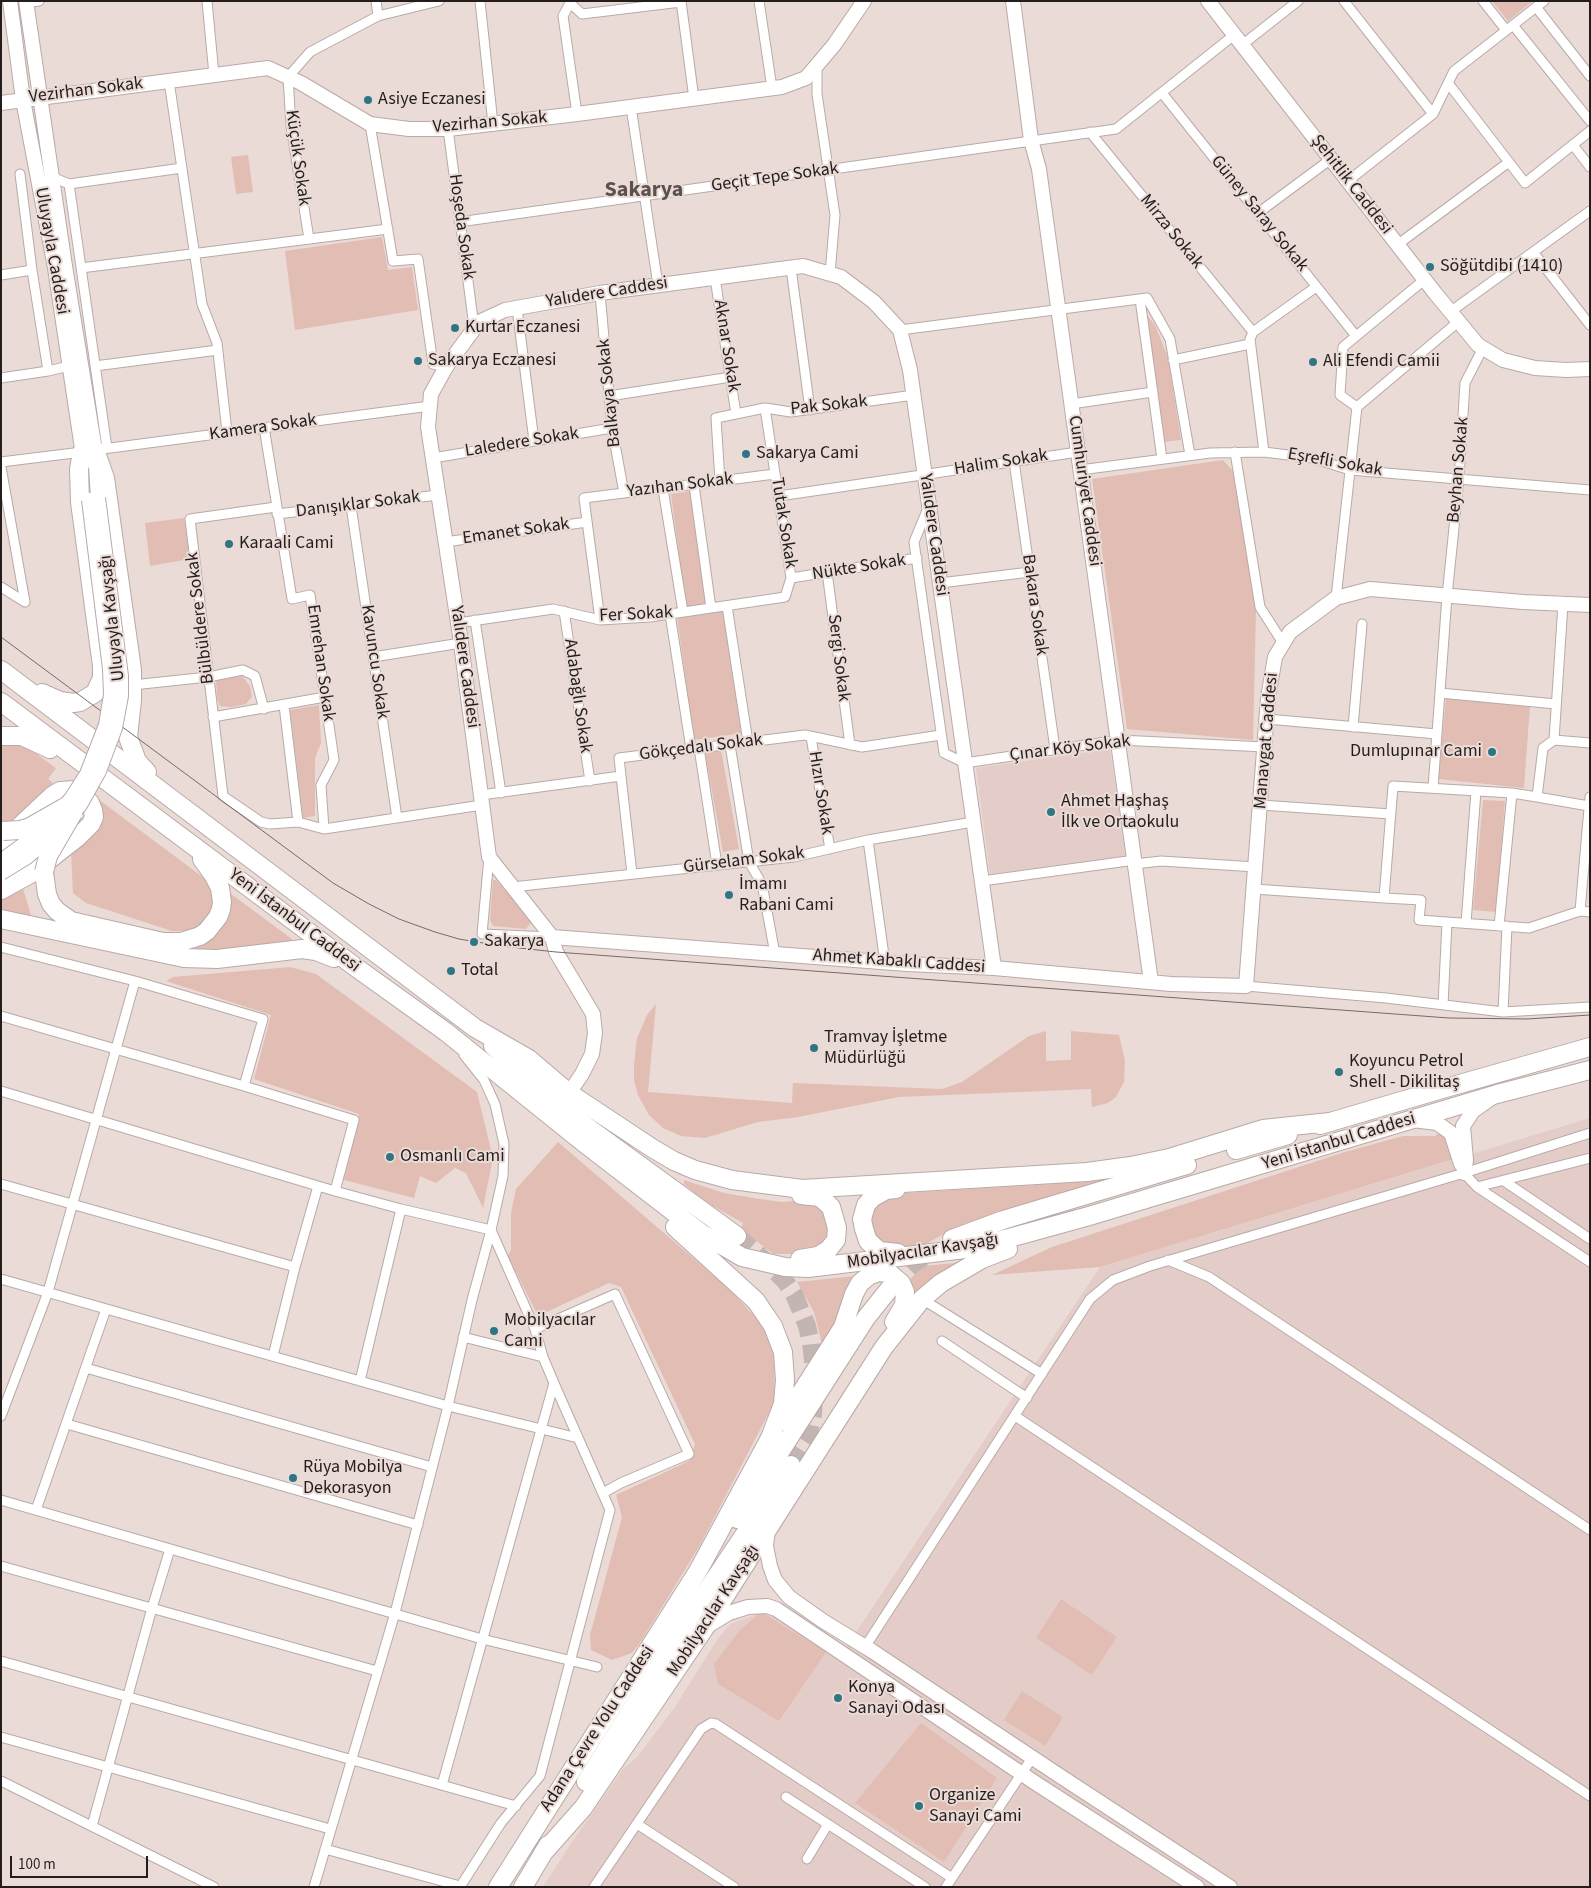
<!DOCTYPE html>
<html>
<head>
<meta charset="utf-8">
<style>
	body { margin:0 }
	#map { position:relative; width:1591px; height:1888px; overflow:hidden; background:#eadbd7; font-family:"Source Sans 3",sans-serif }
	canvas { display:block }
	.frame { position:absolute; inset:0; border:2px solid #231d1c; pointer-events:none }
	.scale { position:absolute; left:10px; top:1856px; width:138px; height:22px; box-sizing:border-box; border:2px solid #231d1c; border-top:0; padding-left:6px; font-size:15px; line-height:18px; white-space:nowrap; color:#231d1c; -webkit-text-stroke:4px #eadbd7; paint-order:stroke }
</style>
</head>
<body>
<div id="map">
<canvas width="1591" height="1888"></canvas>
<div class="frame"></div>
<div class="scale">100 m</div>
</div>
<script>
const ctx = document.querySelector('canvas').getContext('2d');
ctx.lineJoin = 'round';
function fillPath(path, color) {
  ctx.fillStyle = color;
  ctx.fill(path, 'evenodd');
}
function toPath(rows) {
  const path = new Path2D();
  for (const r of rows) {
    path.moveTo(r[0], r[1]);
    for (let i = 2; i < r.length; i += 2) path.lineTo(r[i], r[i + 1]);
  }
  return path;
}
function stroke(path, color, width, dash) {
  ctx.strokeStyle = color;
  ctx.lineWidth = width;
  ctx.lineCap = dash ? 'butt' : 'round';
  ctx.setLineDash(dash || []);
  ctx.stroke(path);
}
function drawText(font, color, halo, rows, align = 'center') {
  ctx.font = font + ' "Source Sans 3",sans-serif';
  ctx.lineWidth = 4;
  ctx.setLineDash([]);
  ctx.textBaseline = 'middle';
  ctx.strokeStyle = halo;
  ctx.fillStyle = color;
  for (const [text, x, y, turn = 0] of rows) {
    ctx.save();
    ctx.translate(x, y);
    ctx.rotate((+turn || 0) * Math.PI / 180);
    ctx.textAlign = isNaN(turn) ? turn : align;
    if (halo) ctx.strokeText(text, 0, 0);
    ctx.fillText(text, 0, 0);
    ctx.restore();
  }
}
fillPath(toPath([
	[1110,749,1126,856,990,874,976,768],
	[1590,1118,1590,1887,543,1887,570,1845,623,1769,637,1757,675,1707,717,1640,730,1624,766,1611,840,1656,1100,1267]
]), '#e4cdc8');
fillPath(toPath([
	[1492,1,1533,1,1508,21],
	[248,155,253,192,236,194,231,157],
	[382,237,388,270,412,267,418,310,295,330,285,251],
	[1147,315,1155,325,1168,358,1181,440,1164,442],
	[1223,460,1233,471,1256,610,1253,740,1127,729,1092,479],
	[691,491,706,603,686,607,671,494],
	[184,518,190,559,150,566,145,523],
	[724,610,743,733,694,740,677,617],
	[242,676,250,686,252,697,246,704,231,707,220,706,217,697,216,679],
	[1446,699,1530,705,1524,788,1438,779],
	[319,705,321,743,315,758,315,816,303,818,290,710],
	[20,742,56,768,48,779,53,783,7,826,1,825,1,743],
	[721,750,739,849,723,852,705,753],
	[98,799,208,881,211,887,214,902,209,916,203,923,188,931,172,931,86,903,73,893,71,852],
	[1483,800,1505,801,1496,912,1473,910],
	[493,880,496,880,532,921,526,929,493,926,490,920],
	[23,889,32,918,1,911,1,897],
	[227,891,292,939,291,943,226,953,189,951,204,944],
	[290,967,316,974,477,1092,493,1158,483,1208,466,1173,455,1168,436,1183,420,1176,414,1198,344,1180,359,1114,254,1079,271,1015,166,981,173,977],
	[656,1004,648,1092,792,1103,793,1083,942,1089,962,1082,1029,1036,1046,1031,1046,1061,1071,1060,1071,1031,1119,1035,1125,1061,1124,1082,1116,1097,1108,1103,1092,1107,1091,1089,899,1097,798,1117,758,1122,705,1138,681,1136,663,1128,649,1115,638,1095,634,1080,634,1065,637,1038,647,1015],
	[1444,1129,1454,1159,1100,1267,992,1275,1052,1247,1345,1152,1403,1136,1435,1136],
	[558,1142,728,1288,762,1324,775,1354,774,1403,700,1545,640,1643,632,1653,612,1660,591,1650,590,1635,622,1517,616,1495,689,1461,695,1444,621,1287,609,1283,538,1316,508,1256,511,1250,511,1213,516,1189],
	[1141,1173,969,1222,954,1228,919,1248,899,1248,879,1242,870,1228,870,1211,890,1194,1053,1184],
	[684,1180,724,1193,754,1198,781,1202,806,1200,819,1203,833,1229,825,1245,802,1254,773,1254,741,1229,743,1223,711,1205,696,1194,684,1184],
	[963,1262,915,1296,910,1279,924,1266],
	[855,1276,841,1318,823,1348,814,1312,797,1282],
	[1061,1599,1117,1637,1092,1675,1036,1638],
	[761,1612,826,1652,779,1721,718,1684,714,1664,740,1630],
	[1022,1691,1063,1717,1045,1746,1004,1720],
	[921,1723,997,1778,944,1862,855,1803]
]), '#e2bdb4');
stroke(toPath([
	[737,1236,758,1254,785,1281,794,1294,807,1326,811,1343,815,1379,813,1415,807,1440,791,1465],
	[890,1288,913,1264,932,1251]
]), '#c2b5b2', 18, [18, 9]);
const street = toPath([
	[207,1,214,75],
	[376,1,378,16],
	[480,1,493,124],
	[570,1,570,3,582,14,681,2],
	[681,1,694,99],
	[759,1,772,88],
	[1344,1,1433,114],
	[1483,1,1506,30],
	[26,3,39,1],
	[570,3,563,16,577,114],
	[1536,7,1590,76],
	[1513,25,1590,121],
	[1242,45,1298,1],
	[817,65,817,94,835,215,830,274],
	[169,81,202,304,217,343,227,432],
	[1448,83,1525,183,1590,131],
	[1162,93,1356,336],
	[631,107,658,285],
	[370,124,393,261,418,259,433,364,446,367],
	[448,129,473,319,479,322],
	[1090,132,1253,332],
	[1573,145,1590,167],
	[20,174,32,270,48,371,69,366],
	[52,177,69,184,182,168],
	[1348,181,1433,114,1454,71,1544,1],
	[69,184,107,448],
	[1258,213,1331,159],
	[459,222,1116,129,1234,35],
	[309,239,291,126,288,77,310,52,378,16,439,1],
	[1397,245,1509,162],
	[1533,252,1590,325],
	[81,268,388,229],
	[791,268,810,410],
	[1,275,32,270],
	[715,278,736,414],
	[600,293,612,428,624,493],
	[1140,299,1162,459],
	[517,308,534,441],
	[1450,312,1590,211],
	[900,330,1147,298,1170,339,1190,455],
	[1173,360,1250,344],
	[95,366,218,350],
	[1,378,48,371],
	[609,396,731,377],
	[1071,404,1153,392],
	[1357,407,1340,395,1343,347,1424,280],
	[765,408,791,578],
	[264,427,292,599,310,595,334,760,321,785,324,829],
	[95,450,430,406],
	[1235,452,1260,607,1283,643],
	[1264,452,1250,339,1253,332,1316,287],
	[433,458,612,428],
	[1014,461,1055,749],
	[1,462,82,452],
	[1,467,25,602],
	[1080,470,1210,453,1264,452,1312,458,1350,470,1590,490],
	[720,481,716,418,765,408,791,412,914,395],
	[694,485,711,608],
	[663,489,683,612],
	[779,496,1078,452],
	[351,506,397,818],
	[276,507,190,519,223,796,261,822,270,824,298,822],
	[928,508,914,542,944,753,965,763,1119,740,1265,747],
	[277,514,438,495],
	[445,542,587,522],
	[827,572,850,745],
	[940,583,1030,572],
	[1,587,25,602],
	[1336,598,1357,407,1458,322],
	[727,606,748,742],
	[564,611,590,781],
	[670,614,691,749],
	[475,620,501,793],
	[600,620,584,498,775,474],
	[458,623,553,609,600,620,650,617,785,597,791,578,917,558],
	[373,657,461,643],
	[133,685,208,677,243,670,255,676,264,709],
	[1440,693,1556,704],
	[284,705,298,822,324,829,482,805],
	[213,717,325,697],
	[1267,719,1437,734],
	[1353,727,1362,624],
	[811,737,830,849],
	[1554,740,1590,743],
	[730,745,749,862,762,884,775,954],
	[699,748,717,865],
	[621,776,632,874],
	[1433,788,1447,596,1459,479,1465,383,1483,348],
	[481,795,621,776,619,758,805,735,862,747,941,735],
	[1537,797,1589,806],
	[1261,805,1391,814],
	[868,840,885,963],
	[489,857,482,934,552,937],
	[1135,864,1161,861,1256,867],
	[982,881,1135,860],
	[512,887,794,857,868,840,973,822],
	[1254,889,1384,898,1393,786,1512,793,1537,797,1543,748,1554,740,1563,604],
	[1384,898,1421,900,1419,920,1529,928,1580,911,1590,912],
	[1580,911,1590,797],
	[1466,923,1476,791],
	[1499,926,1512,793],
	[1,947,135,981,263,1019,244,1086,354,1120,335,1191,401,1209,491,1230],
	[1246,986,1386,998,1503,1012,1590,1007],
	[1443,1005,1447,922],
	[1503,1012,1507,926],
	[1,1016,244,1086],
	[1,1091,318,1186],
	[1464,1173,1477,1187,1590,1262],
	[1504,1181,1590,1239],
	[1,1184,295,1267,273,1356],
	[1477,1187,1590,1158],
	[1168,1260,1209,1277,1590,1530],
	[295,1267,318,1186,335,1191],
	[1,1279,448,1406,578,1438],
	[922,1299,1042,1374],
	[535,1329,615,1294,689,1454,621,1483,603,1493],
	[463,1337,543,1357],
	[942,1341,1027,1398],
	[86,1368,432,1467],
	[360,1381,401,1209],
	[1,1416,48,1292,135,981],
	[1015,1416,1590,1796],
	[67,1424,418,1525],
	[1,1500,482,1639,597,1667],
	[36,1510,106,1309],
	[1,1566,377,1671],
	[865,1647,1090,1299,1113,1280,1150,1266,1464,1173,1590,1133],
	[1,1661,516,1806],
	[1,1737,330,1829],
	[1,1781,214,1887],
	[442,1785,554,1383],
	[786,1797,925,1887],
	[637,1824,734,1887],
	[92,1826,152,1608,170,1549],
	[325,1849,460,1886],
	[807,1859,828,1824],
	[314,1887,395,1613,448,1406,472,1300,491,1230,503,1176,504,1144,495,1104,484,1080,464,1055],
	[460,1887,501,1823,540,1776,610,1510,557,1390,543,1357,535,1329,491,1230],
	[594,1887,701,1729,711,1723,716,1724,952,1878],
	[946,1887,1032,1758]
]);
const secondary = toPath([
	[10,1,23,100,55,268,84,462],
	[26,1,65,266,95,450,98,498],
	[1013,1,1031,140,1039,169,1151,982],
	[1208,1,1435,293,1478,345,1503,360,1535,368,1566,370,1590,369],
	[1,103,268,68,301,83,370,124,409,129,448,129,577,114,782,87,806,78,834,45,864,1],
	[552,937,907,964,994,968,1171,984,1246,986,1268,698,1275,657,1290,632,1336,598,1370,589,1523,602,1590,605],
	[569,1093,582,1074,592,1054,595,1033,593,1014,556,952,552,937,489,857,460,636,428,427,431,394,446,367,479,322,505,310,600,293,803,266,841,277,874,302,900,330,910,370,994,968],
	[1413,1120,1437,1123,1451,1133,1461,1164],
	[1464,1173,1466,1160,1463,1126,1473,1111,1490,1099],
	[768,1529,766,1546,770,1566,775,1580,789,1597,823,1621,872,1651,1060,1776,1230,1887],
	[706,1627,729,1613,748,1607,767,1606,776,1609,1037,1784,1197,1887]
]);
const highway = toPath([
	[95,450,105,478,132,670,132,700,128,737,137,761,147,772],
	[1,670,475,1028,529,1059,569,1093,652,1148,674,1161,695,1170,732,1180,802,1189,1087,1172,1131,1166,1169,1158,1263,1129,1330,1122],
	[42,693,60,701,73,703,80,702,95,693,102,678,102,666,80,502,79,469,82,452],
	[1,702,354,966,446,1032,584,1143,701,1233,742,1257,785,1267,808,1268,973,1248,1089,1216,1497,1094,1590,1070],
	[1,736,22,736,50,749],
	[1,844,52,796,60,791,75,790,83,795,90,803,93,810,94,817,91,824,78,837,32,873,1,890],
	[44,872,47,894,51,904,57,911,71,921,163,942,181,942,200,936,207,931,218,917,221,909,222,902,220,888,214,876,202,859],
	[1,919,184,958,217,959,302,949,316,951,334,958],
	[493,1046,557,1105,737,1236],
	[1320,1125,1442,1089,1590,1047],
	[1236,1150,1288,1135],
	[896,1189,886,1190,872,1198,866,1205,862,1219,864,1229,868,1241,879,1251,898,1253],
	[952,1239,1003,1220,1187,1165],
	[800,1259,818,1256,828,1250,836,1240,837,1228,831,1207,820,1197,801,1195],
	[783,1421,843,1327,854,1294,860,1283,870,1275,879,1272,889,1273,901,1283,905,1292,904,1305,894,1322],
	[737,1519,866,1318,890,1288],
	[586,1782,704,1595,791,1465],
	[543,1853,583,1808,704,1629,884,1347,922,1299,941,1283,982,1259,1008,1249],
	[498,1887,698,1571,770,1438,783,1404,785,1380,783,1352,773,1326,756,1301,675,1227],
	[523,1887,548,1845]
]);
stroke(street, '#b8aaa6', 11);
stroke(secondary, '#b8aaa6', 16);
stroke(highway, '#b8aaa6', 20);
stroke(street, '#fff', 9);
stroke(secondary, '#fff', 14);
stroke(highway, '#fff', 18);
stroke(toPath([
	[1,637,333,883,369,904,399,919,435,932,459,939,501,946,556,952,1449,1018,1527,1019,1590,1015]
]), '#746b69', 1);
const secondaryBridge = toPath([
	[1,861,37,835,71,799,87,774,106,725,111,695,110,669,89,500],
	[1,873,27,857,51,836,80,805,99,771,115,728,121,696,121,676,98,498]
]);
const highwayBridge = toPath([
	[3,831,20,830,30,827,65,807],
	[44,872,48,856,73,813]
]);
stroke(secondaryBridge, '#b8aaa6', 16, []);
stroke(highwayBridge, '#b8aaa6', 20, []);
stroke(secondaryBridge, '#fff', 14);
stroke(highwayBridge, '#fff', 18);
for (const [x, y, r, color] of [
	[368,100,5,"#307583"],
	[1430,267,5,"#307583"],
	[455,328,5,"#307583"],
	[418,361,5,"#307583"],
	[1313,362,5,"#307583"],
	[746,454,5,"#307583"],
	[229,544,5,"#307583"],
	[1492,752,5,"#307583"],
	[1051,812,5,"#307583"],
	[729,895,5,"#307583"],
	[474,942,5,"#307583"],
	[451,971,5,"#307583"],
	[814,1048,5,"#307583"],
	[1339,1072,5,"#307583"],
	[390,1157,5,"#307583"],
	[494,1331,5,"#307583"],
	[293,1478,5,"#307583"],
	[838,1698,5,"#307583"],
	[919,1806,5,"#307583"]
]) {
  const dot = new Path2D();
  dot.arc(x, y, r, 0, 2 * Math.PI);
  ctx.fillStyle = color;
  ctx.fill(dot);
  stroke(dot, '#eadbd7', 2);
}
drawText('18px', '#231d1c', '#eadbd7', [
	["Vezirhan Sokak",86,91,-7],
	["Vezirhan Sokak",490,123,-5],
	["Küçük Sokak",297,158,82],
	["Geçit Tepe Sokak",775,178,-8],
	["Şehitlik Caddesi",1351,185,52],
	["Güney Saray Sokak",1259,214,51],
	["Hoşeda Sokak",461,227,82],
	["Mirza Sokak",1171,232,51],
	["Uluyayla Caddesi",51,251,80],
	["Yalıdere Caddesi",607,293,-9],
	["Aknar Sokak",726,346,81],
	["Balkaya Sokak",610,393,-96],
	["Pak Sokak",829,406,-6],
	["Kamera Sokak",263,428,-8],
	["Laledere Sokak",522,443,-9],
	["Halim Sokak",1001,463,-9],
	["Eşrefli Sokak",1335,463,10],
	["Beyhan Sokak",1459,470,-85],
	["Yazıhan Sokak",680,486,-7],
	["Cumhuriyet Caddesi",1084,491,82],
	["Danışıklar Sokak",358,505,-7],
	["Tutak Sokak",783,523,81],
	["Emanet Sokak",516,532,-8],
	["Yalıdere Caddesi",933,535,82],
	["Nükte Sokak",859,568,-9],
	["Bakara Sokak",1034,605,82],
	["Fer Sokak",636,615,-3],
	["Uluyayla Kavşağı",113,618,-96],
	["Bülbüldere Sokak",201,618,-97],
	["Sergi Sokak",838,658,83],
	["Kavuncu Sokak",374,662,82],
	["Emrehan Sokak",320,663,82],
	["Yalıdere Caddesi",464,667,82],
	["Adabağlı Sokak",577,696,82],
	["Manavgat Caddesi",1267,741,-85],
	["Gökçedalı Sokak",701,748,-7],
	["Çınar Köy Sokak",1070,749,-7],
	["Hızır Sokak",820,793,81],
	["Gürselam Sokak",744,861,-7],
	["Yeni İstanbul Caddesi",294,921,37],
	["Ahmet Kabaklı Caddesi",899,962,4],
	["Yeni İstanbul Caddesi",1339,1142,-17],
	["Mobilyacılar Kavşağı",923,1252,-9],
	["Mobilyacılar Kavşağı",714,1611,-57],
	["Adana Çevre Yolu Caddesi",598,1729,-57]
]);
drawText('18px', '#231d1c', '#eadbd7', [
	["Asiye Eczanesi",378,100],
	["Söğütdibi (1410)",1440,267],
	["Kurtar Eczanesi",465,328],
	["Sakarya Eczanesi",428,361],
	["Ali Efendi Camii",1323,362],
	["Sakarya Cami",756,454],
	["Karaali Cami",239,544],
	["Dumlupınar Cami",1482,752,"right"],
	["Ahmet Haşhaş",1061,802],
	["İlk ve Ortaokulu",1061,823],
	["İmamı",739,885],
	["Rabani Cami",739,906],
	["Sakarya",484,942],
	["Total",461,971],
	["Tramvay İşletme",824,1038],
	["Müdürlüğü",824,1059],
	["Koyuncu Petrol",1349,1062],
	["Shell - Dikilitaş",1349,1083],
	["Osmanlı Cami",400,1157],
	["Mobilyacılar",504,1321],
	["Cami",504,1342],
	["Rüya Mobilya",303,1468],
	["Dekorasyon",303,1489],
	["Konya",848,1688],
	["Sanayi Odası",848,1709],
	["Organize",929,1796],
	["Sanayi Cami",929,1817]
], 'left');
drawText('bold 22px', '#5d514e', '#eadbd7', [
	["Sakarya",644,191]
]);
</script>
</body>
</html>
